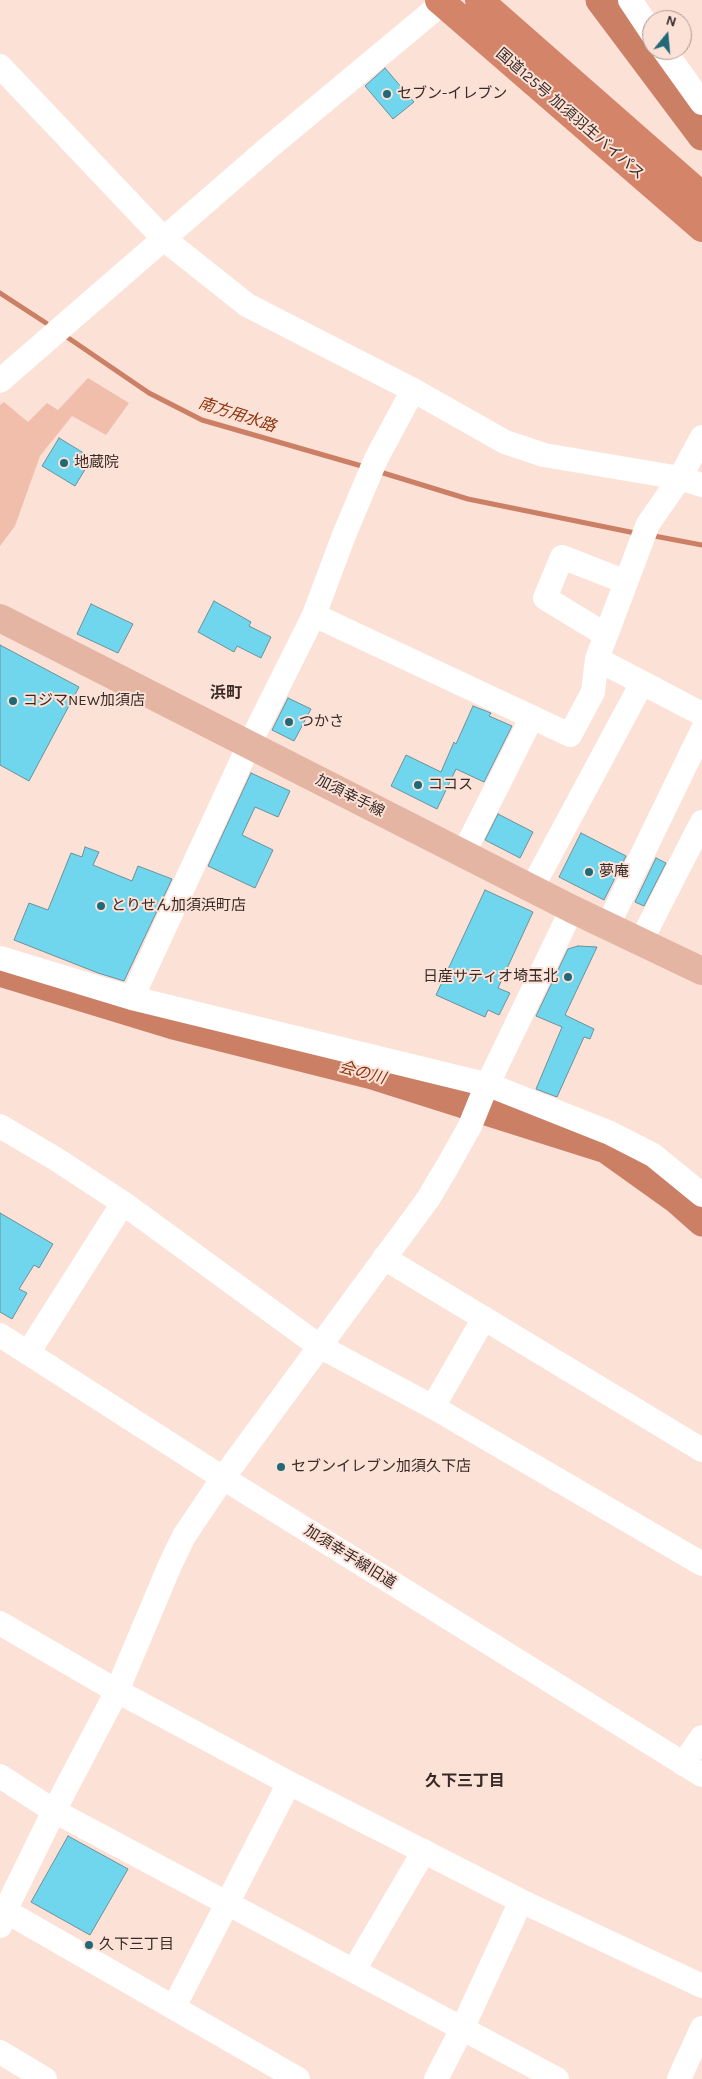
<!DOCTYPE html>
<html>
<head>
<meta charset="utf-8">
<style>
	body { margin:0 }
	#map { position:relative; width:702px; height:2079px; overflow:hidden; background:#fce1d7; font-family:Karla,sans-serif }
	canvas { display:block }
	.north { position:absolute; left:642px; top:10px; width:50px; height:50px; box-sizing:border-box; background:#fce1d7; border:1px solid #ae9891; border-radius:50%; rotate:17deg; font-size:14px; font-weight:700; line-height:20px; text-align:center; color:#382b27 }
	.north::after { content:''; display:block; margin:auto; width:18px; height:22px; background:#226977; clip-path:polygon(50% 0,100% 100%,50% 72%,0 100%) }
</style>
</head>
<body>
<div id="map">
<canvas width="702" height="2079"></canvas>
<div class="north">N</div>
</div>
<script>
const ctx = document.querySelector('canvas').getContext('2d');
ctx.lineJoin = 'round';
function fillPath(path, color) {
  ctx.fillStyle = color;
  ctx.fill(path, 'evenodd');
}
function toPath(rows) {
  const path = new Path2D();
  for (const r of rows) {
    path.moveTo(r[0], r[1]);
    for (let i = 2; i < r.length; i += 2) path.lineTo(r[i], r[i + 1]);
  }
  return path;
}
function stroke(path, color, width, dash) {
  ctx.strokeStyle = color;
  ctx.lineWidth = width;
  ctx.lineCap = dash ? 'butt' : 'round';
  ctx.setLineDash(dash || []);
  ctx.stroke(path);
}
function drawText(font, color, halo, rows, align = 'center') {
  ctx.font = font + ' Karla,"Noto Sans JP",sans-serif';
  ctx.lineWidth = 4;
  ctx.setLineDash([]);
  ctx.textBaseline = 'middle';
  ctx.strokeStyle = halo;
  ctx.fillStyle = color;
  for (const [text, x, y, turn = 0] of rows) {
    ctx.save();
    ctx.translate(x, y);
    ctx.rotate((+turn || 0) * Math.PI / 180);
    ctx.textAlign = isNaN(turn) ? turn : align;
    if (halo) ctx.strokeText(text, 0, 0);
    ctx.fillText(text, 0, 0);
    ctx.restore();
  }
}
fillPath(toPath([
	[88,378,129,403,106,435,72,416,40,456,15,526,0,546,0,405,4,402,28,422,47,403,58,410]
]), '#f2beac');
stroke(toPath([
	[0,293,46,323],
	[64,335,149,393,202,420,365,467],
	[380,472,468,499,635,533],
	[649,535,702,545]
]), '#cb8066', 5);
stroke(toPath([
	[600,0,702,136],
	[0,972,173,1025,372,1075,606,1149,676,1199,702,1222]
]), '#cb8066', 29);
const building = toPath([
	[385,68,414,102,393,119,365,86,385,68],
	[59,438,92,458,75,486,42,466,59,438],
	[214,601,251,622,249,626,271,637,261,658,237,646,234,652,198,632,214,601],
	[91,604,133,624,118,653,77,634,91,604],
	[0,645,79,687,29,781,0,765,0,645],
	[288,698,311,709,294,741,272,730,288,698],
	[473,706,491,713,489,716,512,726,484,782,456,769,437,809,391,786,406,755,441,772,454,742,456,744,473,706],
	[251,773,290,791,278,817,255,807,242,835,273,850,255,888,208,866,251,773],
	[498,814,533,832,520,858,485,840,498,814],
	[581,833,626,856,604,900,559,877,581,833],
	[85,847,99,852,93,865,132,881,138,866,172,879,124,981,98,973,14,940,29,903,48,910,71,853,82,857,85,847],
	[656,858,666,863,644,906,635,902,656,858],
	[485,890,533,912,498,988,510,993,499,1015,488,1010,485,1017,436,995,485,890],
	[578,946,597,947,565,1015,594,1029,590,1039,584,1037,557,1097,536,1089,562,1027,536,1016,568,949,578,946],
	[0,1213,53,1244,39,1268,34,1265,19,1289,27,1293,12,1319,0,1312,0,1213],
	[68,1836,128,1869,90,1935,31,1902,68,1836]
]);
fillPath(building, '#6fd6ed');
stroke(building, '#6d9099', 1);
stroke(toPath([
	[630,0,652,33],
	[664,50,702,103],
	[0,66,164,239,247,305,413,390,505,442,544,455,680,478,702,485],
	[0,381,267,149,446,0],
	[314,615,570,735,593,692,597,659,702,714],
	[606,635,545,598,562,557,626,582],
	[597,659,648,524,680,478,702,437],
	[463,854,532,717],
	[532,888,642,683],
	[608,925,702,731],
	[641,941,702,822],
	[0,958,132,998,489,1085,610,1133,653,1155,702,1195],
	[132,998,249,745,314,615,344,535,376,459,413,390],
	[0,1126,56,1159,123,1203,319,1346,433,1407,702,1564],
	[384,1258,702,1450],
	[0,1335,223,1478,702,1775],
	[28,1353,123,1203],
	[433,1407,484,1318],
	[0,1623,117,1691,289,1783,521,1901,702,1986],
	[683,1764,702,1737],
	[0,1776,54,1811,557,2079],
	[0,1908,298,2079],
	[0,1926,5,1911,54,1811,117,1691,170,1565,184,1536,223,1478,428,1199,447,1167,470,1126,483,1094,572,909],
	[354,1970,424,1851],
	[174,2007,289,1783],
	[0,2052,45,2079],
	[436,2079,462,2029,521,1901],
	[679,2079,702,2028]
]), '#fff', 24);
stroke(toPath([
	[0,618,572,909,702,971]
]), '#e5b5a4', 28);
stroke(toPath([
	[439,0,702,228],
	[479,0,702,196]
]), '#d48468', 28);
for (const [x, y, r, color] of [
	[387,94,5,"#226977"],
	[64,463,5,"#226977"],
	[13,701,5,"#226977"],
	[289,722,5,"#226977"],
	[418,785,5,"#226977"],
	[589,872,5,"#226977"],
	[101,906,5,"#226977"],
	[568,977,5,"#226977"],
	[281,1467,5,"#226977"],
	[89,1945,5,"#226977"]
]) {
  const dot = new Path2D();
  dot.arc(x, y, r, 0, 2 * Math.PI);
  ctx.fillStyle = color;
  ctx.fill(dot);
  stroke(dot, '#fce1d7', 2);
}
drawText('15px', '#382b27', '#fce1d7', [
	["セブン-イレブン",397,94],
	["地蔵院",74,463],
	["コジマNEW加須店",23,701],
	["つかさ",299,722],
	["ココス",428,785],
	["夢庵",599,872],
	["とりせん加須浜町店",111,906],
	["日産サティオ埼玉北",558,977,"right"],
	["セブンイレブン加須久下店",291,1467],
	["久下三丁目",99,1945]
], 'left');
drawText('15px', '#382b27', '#fce1d7', [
	["国道125号 加須羽生バイパス",570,114,41],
	["加須幸手線",350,796,27],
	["加須幸手線旧道",350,1557,32]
]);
drawText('italic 16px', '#8c330c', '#fce1d7', [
	["南方用水路",237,415,18],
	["会の川",362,1073,15]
]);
drawText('bold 16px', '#382b27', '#fce1d7', [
	["浜町",226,693],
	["久下三丁目",465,1781]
]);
</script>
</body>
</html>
